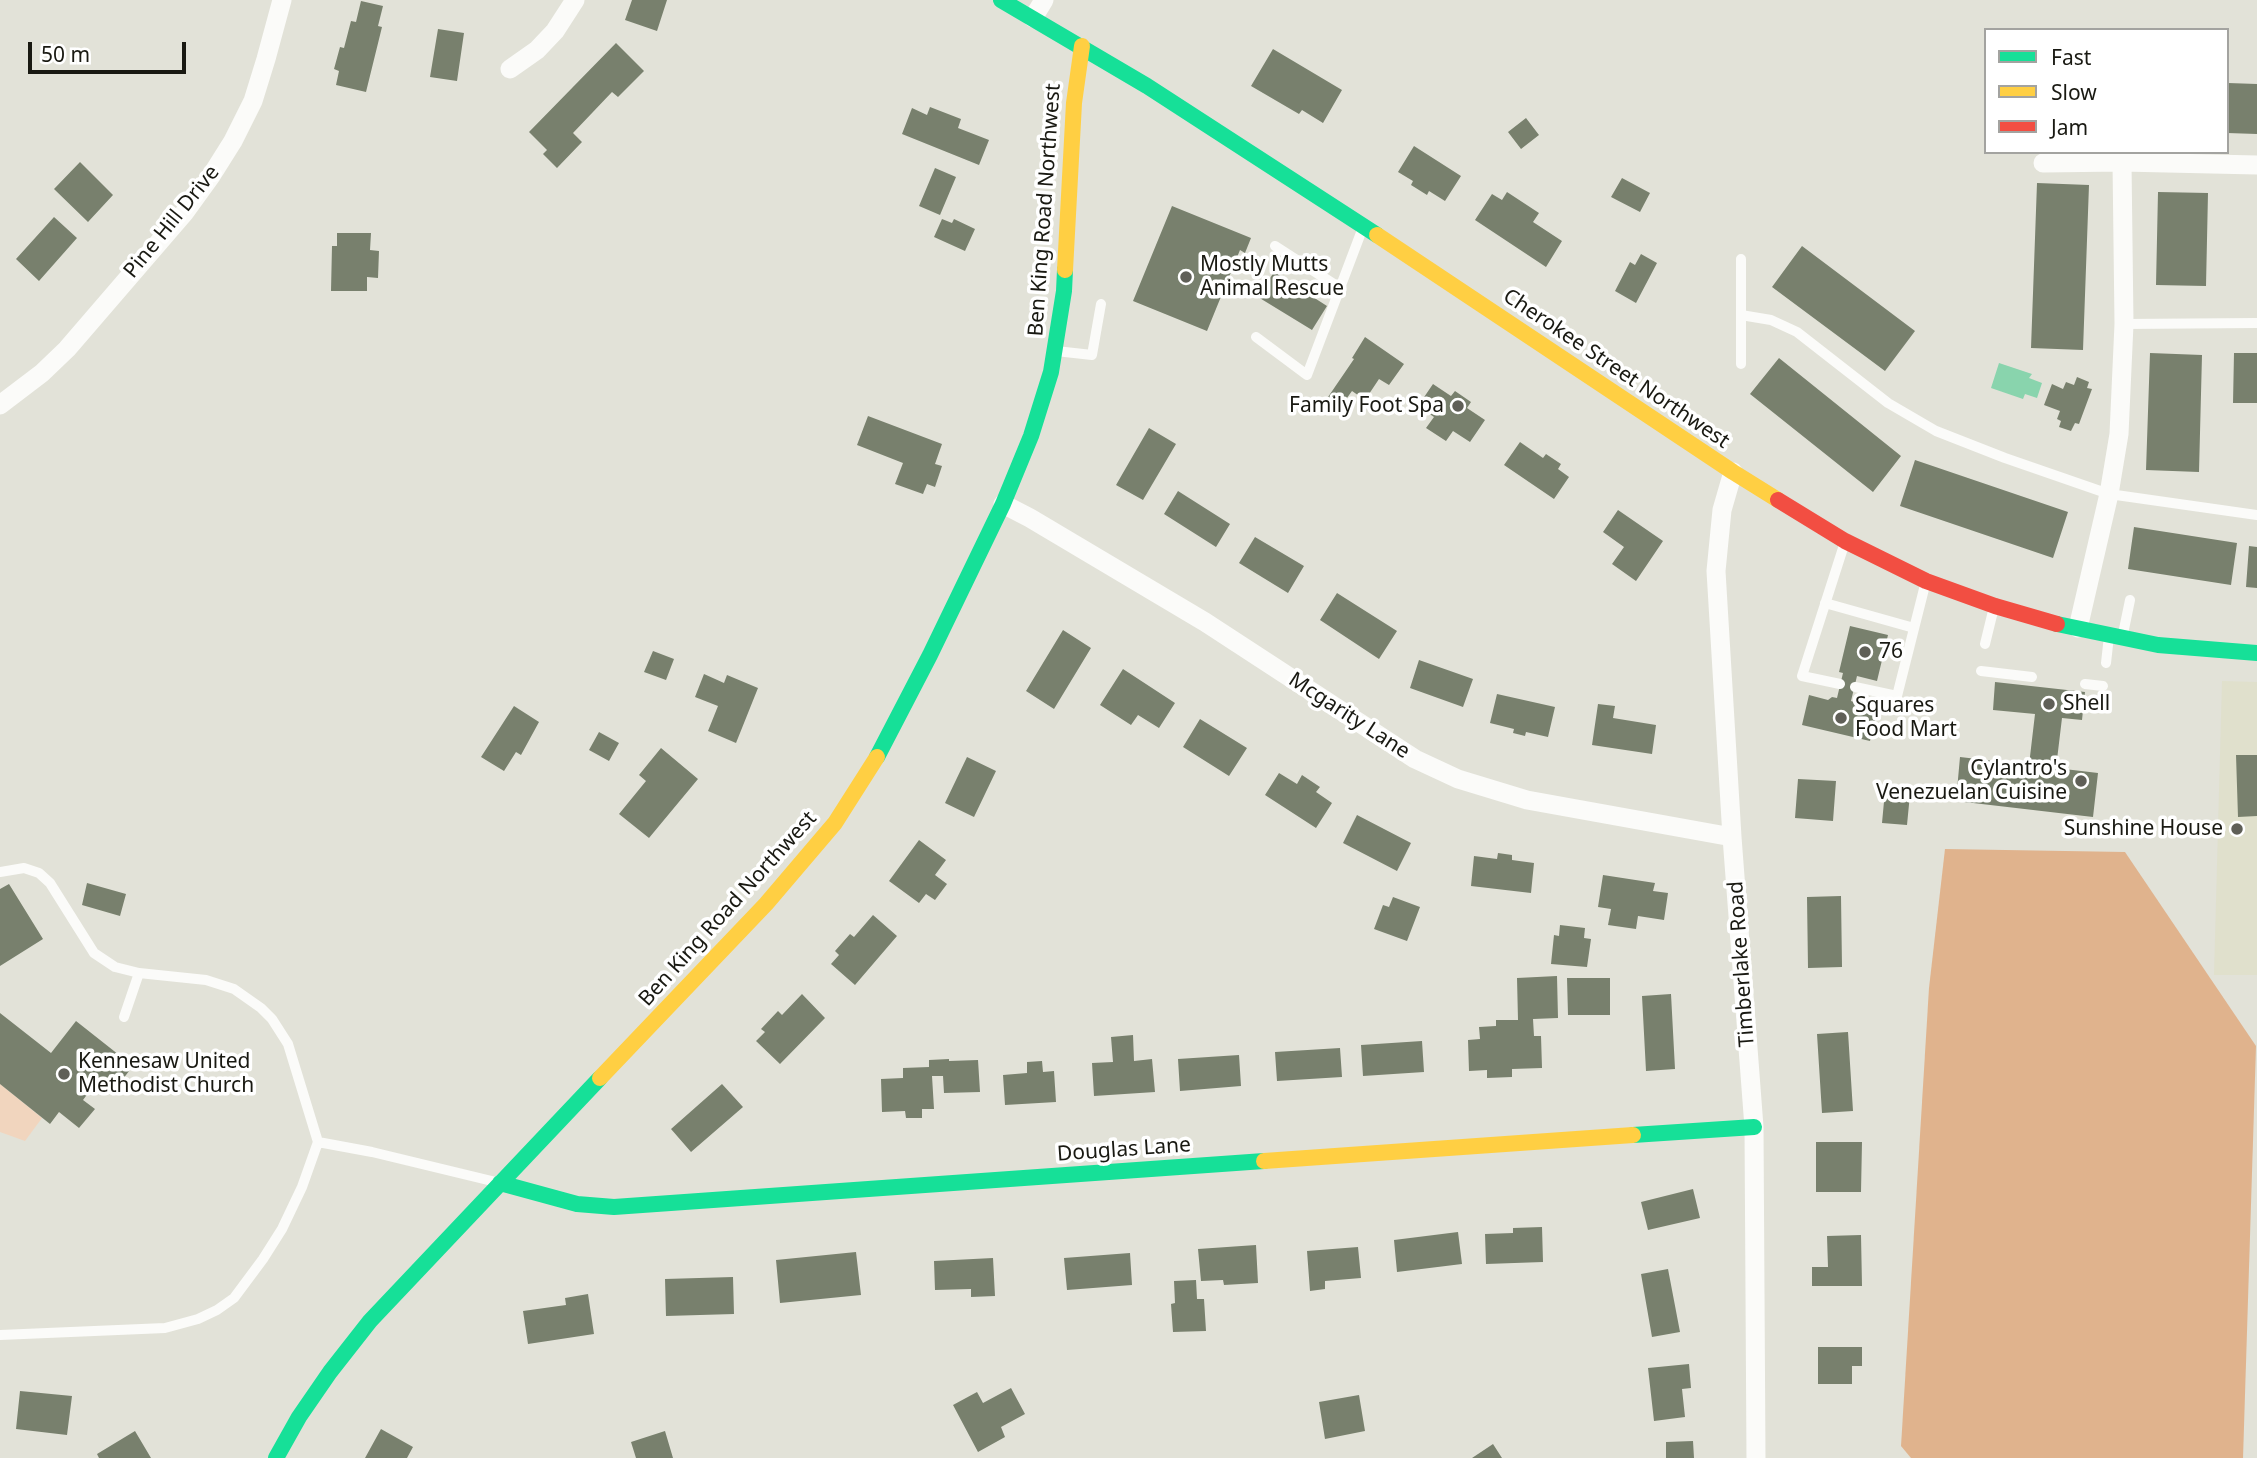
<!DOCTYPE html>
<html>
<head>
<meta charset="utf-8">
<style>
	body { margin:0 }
	#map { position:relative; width:2257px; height:1458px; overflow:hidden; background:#e2e2d8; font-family:"Noto Sans",sans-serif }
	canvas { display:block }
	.legend { position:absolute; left:1984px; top:28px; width:245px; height:126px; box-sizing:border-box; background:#fff; border:2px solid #a3a3a0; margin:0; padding:9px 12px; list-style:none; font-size:21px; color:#191912 }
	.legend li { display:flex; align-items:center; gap:14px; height:35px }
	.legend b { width:35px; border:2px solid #a3a3a0 }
	.scale { position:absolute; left:28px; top:42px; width:158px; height:32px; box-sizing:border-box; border:4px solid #191912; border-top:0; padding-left:9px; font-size:21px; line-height:24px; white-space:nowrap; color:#191912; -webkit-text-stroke:5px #fff; paint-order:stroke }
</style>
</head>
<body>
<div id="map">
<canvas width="2257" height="1458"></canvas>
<ul class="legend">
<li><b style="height:9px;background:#16e098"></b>Fast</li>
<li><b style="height:9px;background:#ffcf43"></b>Slow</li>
<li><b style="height:9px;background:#f24e42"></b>Jam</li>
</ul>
<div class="scale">50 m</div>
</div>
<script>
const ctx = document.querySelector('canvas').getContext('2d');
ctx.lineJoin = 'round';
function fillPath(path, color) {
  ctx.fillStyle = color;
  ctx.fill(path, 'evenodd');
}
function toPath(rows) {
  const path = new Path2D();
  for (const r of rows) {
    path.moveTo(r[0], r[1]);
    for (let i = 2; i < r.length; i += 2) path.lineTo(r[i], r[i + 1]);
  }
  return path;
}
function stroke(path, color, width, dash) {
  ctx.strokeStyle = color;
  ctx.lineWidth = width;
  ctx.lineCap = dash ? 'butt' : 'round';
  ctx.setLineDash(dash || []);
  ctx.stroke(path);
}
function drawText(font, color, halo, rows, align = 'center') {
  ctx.font = font + ' "Noto Sans",sans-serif';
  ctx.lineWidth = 7;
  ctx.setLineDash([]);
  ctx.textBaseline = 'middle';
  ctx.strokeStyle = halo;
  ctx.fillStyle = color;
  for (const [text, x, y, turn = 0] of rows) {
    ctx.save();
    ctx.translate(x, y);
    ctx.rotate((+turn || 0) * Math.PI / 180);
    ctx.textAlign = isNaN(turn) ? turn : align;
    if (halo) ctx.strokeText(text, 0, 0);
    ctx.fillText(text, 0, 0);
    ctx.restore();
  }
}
fillPath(toPath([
	[2222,681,2257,682,2257,975,2214,975]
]), '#e0e0cc');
fillPath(toPath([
	[0,1084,42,1118,25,1141,0,1132]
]), '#f1d5be');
fillPath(toPath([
	[1945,849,2125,852,2256,1046,2243,1458,1911,1458,1901,1446,1929,988]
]), '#e0b38d');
fillPath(toPath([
	[1999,363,2032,374,2029,378,2042,383,2037,398,2025,394,2023,399,1991,388]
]), '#89d4ad');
fillPath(toPath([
	[632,0,667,0,657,31,625,20],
	[361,1,383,6,378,26,382,27,366,92,336,85,339,71,334,69,340,47,344,48,351,21,356,22],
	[438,29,464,33,457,81,430,77],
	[616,43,644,71,618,97,612,92,573,133,582,142,557,168,543,154,547,150,529,132],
	[1273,49,1342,90,1323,123,1302,110,1299,114,1251,86],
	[2228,83,2257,84,2257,134,2227,133],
	[930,107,961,119,958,128,989,140,979,165,902,134,912,108,927,115],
	[1526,118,1539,135,1521,149,1508,132],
	[1414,146,1461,176,1445,201,1429,191,1427,195,1411,185,1413,181,1398,172],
	[80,162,113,195,88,222,54,189],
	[935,168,956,177,940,215,919,206],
	[1622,178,1650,193,1640,212,1611,197],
	[2037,183,2089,185,2083,350,2031,348],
	[1507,192,1539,213,1533,222,1562,241,1546,267,1475,220,1492,194,1502,200],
	[2158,192,2208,193,2206,286,2156,285],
	[1172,206,1251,238,1245,253,1240,250,1207,331,1133,301],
	[54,217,77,238,39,281,16,259],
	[942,219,952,223,954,219,975,229,965,251,934,237],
	[337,233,371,233,370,250,379,251,378,278,367,277,367,291,331,291,332,246,337,246],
	[1802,246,1915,331,1885,371,1772,287],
	[1641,254,1657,263,1636,303,1615,291,1630,262,1635,265],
	[1274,272,1327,306,1312,330,1258,297],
	[1365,337,1404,364,1389,385,1379,379,1365,400,1352,391,1339,409,1326,400,1354,359,1352,358],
	[2150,353,2202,355,2199,472,2146,470],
	[2234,353,2257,353,2257,403,2233,403],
	[1779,358,1901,456,1873,492,1750,394],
	[2077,377,2089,382,2087,388,2092,389,2079,424,2075,423,2071,431,2059,427,2061,421,2057,419,2060,411,2044,405,2052,384,2063,389,2066,382,2074,385],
	[1433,384,1451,396,1455,391,1471,402,1467,408,1485,420,1470,442,1453,431,1446,441,1426,428,1434,417,1418,406],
	[868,416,942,444,935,464,942,466,935,487,927,484,923,494,895,484,903,463,857,445],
	[1149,428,1176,444,1143,500,1116,485],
	[1520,442,1543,458,1546,454,1561,464,1558,469,1569,477,1554,499,1504,465],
	[1915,460,2068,512,2053,558,1900,506],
	[1178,491,1230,524,1216,547,1164,514],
	[1618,510,1663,541,1636,581,1612,564,1624,547,1603,532],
	[2134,527,2237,543,2231,585,2128,569],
	[1255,537,1304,566,1288,593,1239,563],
	[2249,546,2257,547,2257,588,2246,587],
	[1337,593,1397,631,1379,659,1320,620],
	[1850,626,1888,635,1877,681,1857,676,1851,701,1857,703,1859,707,1877,712,1870,741,1802,725,1809,695,1828,700,1832,697,1837,698,1843,673,1839,672],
	[1063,630,1091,648,1054,709,1026,691],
	[653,651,674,659,666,680,644,672],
	[1419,660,1473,679,1463,707,1410,688],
	[1123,669,1175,703,1159,728,1138,715,1131,725,1100,705],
	[704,674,724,683,727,675,758,688,736,743,708,731,718,706,695,697],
	[1995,682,2085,692,2082,720,2062,718,2056,768,2098,773,2093,817,1956,801,1960,757,2029,765,2035,714,1993,710],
	[1497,694,1555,707,1548,737,1526,732,1525,736,1513,733,1514,729,1490,723],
	[1598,704,1615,706,1613,718,1656,725,1652,754,1592,745],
	[514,706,539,722,521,755,516,752,504,771,481,757],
	[1200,719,1247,748,1229,776,1183,747],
	[599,732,619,743,609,761,589,750],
	[661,748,698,779,649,838,619,814,646,781,639,775],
	[2236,755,2257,755,2257,816,2238,817],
	[967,757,996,771,974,817,945,803],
	[1279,773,1297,784,1302,775,1320,787,1316,792,1332,803,1316,828,1265,795],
	[1798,779,1836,781,1833,821,1795,818],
	[1885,791,1910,794,1907,825,1882,823],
	[1357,815,1411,843,1397,871,1343,843],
	[919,840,946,860,935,875,947,884,935,900,926,894,919,903,889,881],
	[1498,853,1512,855,1512,860,1534,863,1531,893,1471,886,1474,856,1497,859],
	[1603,875,1655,883,1653,891,1668,893,1664,920,1638,916,1636,929,1608,925,1611,909,1598,907],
	[87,883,126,894,120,916,82,905],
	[9,884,43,939,0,966,0,889],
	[1841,896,1842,967,1808,968,1807,897],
	[1393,897,1420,907,1407,941,1374,929,1383,905,1389,907],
	[873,915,897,936,855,985,831,964,839,955,835,951,850,934,854,937],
	[1560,925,1585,928,1584,938,1591,939,1587,967,1551,964,1554,935,1559,936],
	[1557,976,1558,1018,1533,1019,1534,1036,1541,1036,1542,1068,1512,1069,1512,1077,1487,1078,1487,1070,1469,1071,1468,1040,1480,1039,1479,1027,1496,1026,1496,1020,1518,1020,1517,978],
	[1567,978,1610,978,1610,1015,1568,1015],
	[802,994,825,1018,780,1064,756,1041,765,1032,761,1029,778,1011,782,1015],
	[1671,994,1675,1069,1646,1071,1642,996],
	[0,1013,51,1053,76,1021,133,1066,112,1093,97,1081,83,1100,95,1109,79,1128,59,1112,50,1124,0,1084],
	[1848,1032,1853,1111,1822,1113,1817,1034],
	[1133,1035,1134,1061,1152,1059,1155,1092,1094,1096,1092,1063,1113,1062,1111,1037],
	[1422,1041,1424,1072,1363,1076,1361,1045],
	[1340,1048,1342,1077,1277,1081,1275,1052],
	[1239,1055,1241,1086,1180,1091,1178,1059],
	[949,1059,949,1061,978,1060,980,1092,944,1093,943,1076,932,1076,934,1109,922,1109,922,1118,906,1118,905,1111,882,1112,881,1079,903,1078,903,1068,929,1067,929,1060],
	[1042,1061,1043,1072,1054,1071,1056,1102,1005,1105,1003,1075,1027,1073,1027,1062],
	[722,1084,743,1107,691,1152,671,1129],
	[1816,1142,1862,1142,1861,1192,1816,1192],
	[1693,1189,1700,1218,1648,1230,1641,1202],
	[1542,1227,1543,1262,1486,1264,1485,1234,1513,1233,1513,1228],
	[1458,1232,1462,1264,1397,1272,1394,1240],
	[1861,1235,1862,1286,1812,1286,1812,1267,1828,1267,1827,1236],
	[1256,1245,1258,1283,1224,1285,1223,1280,1201,1281,1198,1249],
	[1358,1247,1361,1278,1325,1281,1325,1289,1310,1291,1307,1251],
	[856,1252,861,1295,780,1303,776,1260],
	[1130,1253,1132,1285,1067,1290,1064,1258],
	[993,1258,995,1296,971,1297,971,1289,935,1290,934,1261],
	[1668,1269,1680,1332,1652,1337,1641,1274],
	[733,1277,734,1314,666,1316,665,1279],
	[1196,1280,1197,1299,1204,1299,1206,1331,1173,1332,1171,1304,1175,1303,1174,1281],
	[588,1294,594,1334,528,1344,523,1311,566,1305,565,1298],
	[1818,1347,1862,1347,1862,1366,1852,1366,1852,1384,1818,1384],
	[1689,1364,1691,1388,1682,1389,1685,1417,1654,1421,1648,1368],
	[1011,1388,1025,1414,1001,1427,1005,1437,978,1452,953,1405,977,1392,983,1403],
	[20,1391,72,1396,67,1435,16,1429],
	[1359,1395,1365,1431,1325,1439,1319,1402],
	[381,1429,413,1447,407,1458,365,1458],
	[135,1431,151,1458,99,1458,97,1454],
	[665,1431,673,1458,636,1458,631,1442],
	[1693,1441,1694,1458,1666,1458,1666,1442],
	[1493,1444,1502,1458,1472,1458]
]), '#78806d');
stroke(toPath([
	[1275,246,1340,288],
	[1741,315,1741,259],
	[2124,324,2257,323],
	[1256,337,1307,375,1362,230],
	[1056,351,1092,355,1101,304],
	[1741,364,1741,315,1771,320,1797,332,1888,403,1936,431,2005,458,2109,494,2257,515],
	[1825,603,1914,628],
	[2123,634,2130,600],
	[1985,644,1994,607],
	[2106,663,2109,636],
	[1981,671,2032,677],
	[1840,684,1802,676,1844,545],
	[2085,684,2103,686],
	[1855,687,1897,696,1925,585],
	[0,872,24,868,39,873,50,883,94,953,115,967,139,973,206,980,234,989,261,1008,272,1019,288,1044,318,1142,302,1187,282,1229,263,1259,234,1298,217,1310,198,1319,165,1328,0,1335],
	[124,1017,139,973],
	[318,1142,372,1152,496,1182]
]), '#fbfbf9', 10);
stroke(toPath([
	[1033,18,1044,0],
	[510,69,537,50,555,31,575,0],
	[2043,163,2122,162,2257,165],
	[0,405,42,373,67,349,185,212,211,176,233,141,253,101,266,59,282,0],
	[1733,472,1722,510,1716,571,1732,837,1754,1127,1756,1458],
	[1003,504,1030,518,1205,622,1415,759,1458,779,1527,800,1732,837],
	[2078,628,2109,494,2119,434,2124,324,2122,162]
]), '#fbfbf9', 19);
stroke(toPath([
	[1001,0,1147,86,1377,235],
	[2057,624,2158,645,2257,653],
	[877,757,930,655,1003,504,1031,436,1051,372,1064,291,1065,270],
	[1633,1135,1754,1127],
	[500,1183,577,1204,614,1207,1264,1161],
	[276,1458,299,1417,330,1372,370,1321,600,1078]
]), '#16e098', 16);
stroke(toPath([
	[1377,235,1733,472,1778,500],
	[1065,270,1074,103,1082,46],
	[600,1078,766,904,835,823,877,757],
	[1264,1161,1633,1135]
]), '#ffcf43', 16);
stroke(toPath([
	[1778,500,1845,541,1926,581,1995,606,2057,624]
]), '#f24e42', 16);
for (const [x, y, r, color] of [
	[1186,277,7,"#5f5f57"],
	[1458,406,7,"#5f5f57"],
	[1865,652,7,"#5f5f57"],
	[2049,704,7,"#5f5f57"],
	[1841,718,7,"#5f5f57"],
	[2081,781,7,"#5f5f57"],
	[2237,829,7,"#5f5f57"],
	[64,1074,7,"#5f5f57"]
]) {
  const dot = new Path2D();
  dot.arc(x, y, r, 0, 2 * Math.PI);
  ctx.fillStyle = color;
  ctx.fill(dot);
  stroke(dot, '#fff', 2.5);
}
drawText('21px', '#191912', '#fff', [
	["Ben King Road Northwest",1045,210,-86],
	["Pine Hill Drive",172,222,-51],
	["Cherokee Street Northwest",1616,369,34],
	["Mcgarity Lane",1349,716,33],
	["Ben King Road Northwest",728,909,-48],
	["Timberlake Road",1742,964,-94],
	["Douglas Lane",1124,1150,-4]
]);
drawText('21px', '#191912', '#fff', [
	["Mostly Mutts",1200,265],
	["Animal Rescue",1200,289],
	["Family Foot Spa",1444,406,"right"],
	["76",1879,652],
	["Shell",2063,704],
	["Squares",1855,706],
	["Food Mart",1855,730],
	["Cylantro's",2067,769,"right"],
	["Venezuelan Cuisine",2067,793,"right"],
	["Sunshine House",2223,829,"right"],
	["Kennesaw United",78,1062],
	["Methodist Church",78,1086]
], 'left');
</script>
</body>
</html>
